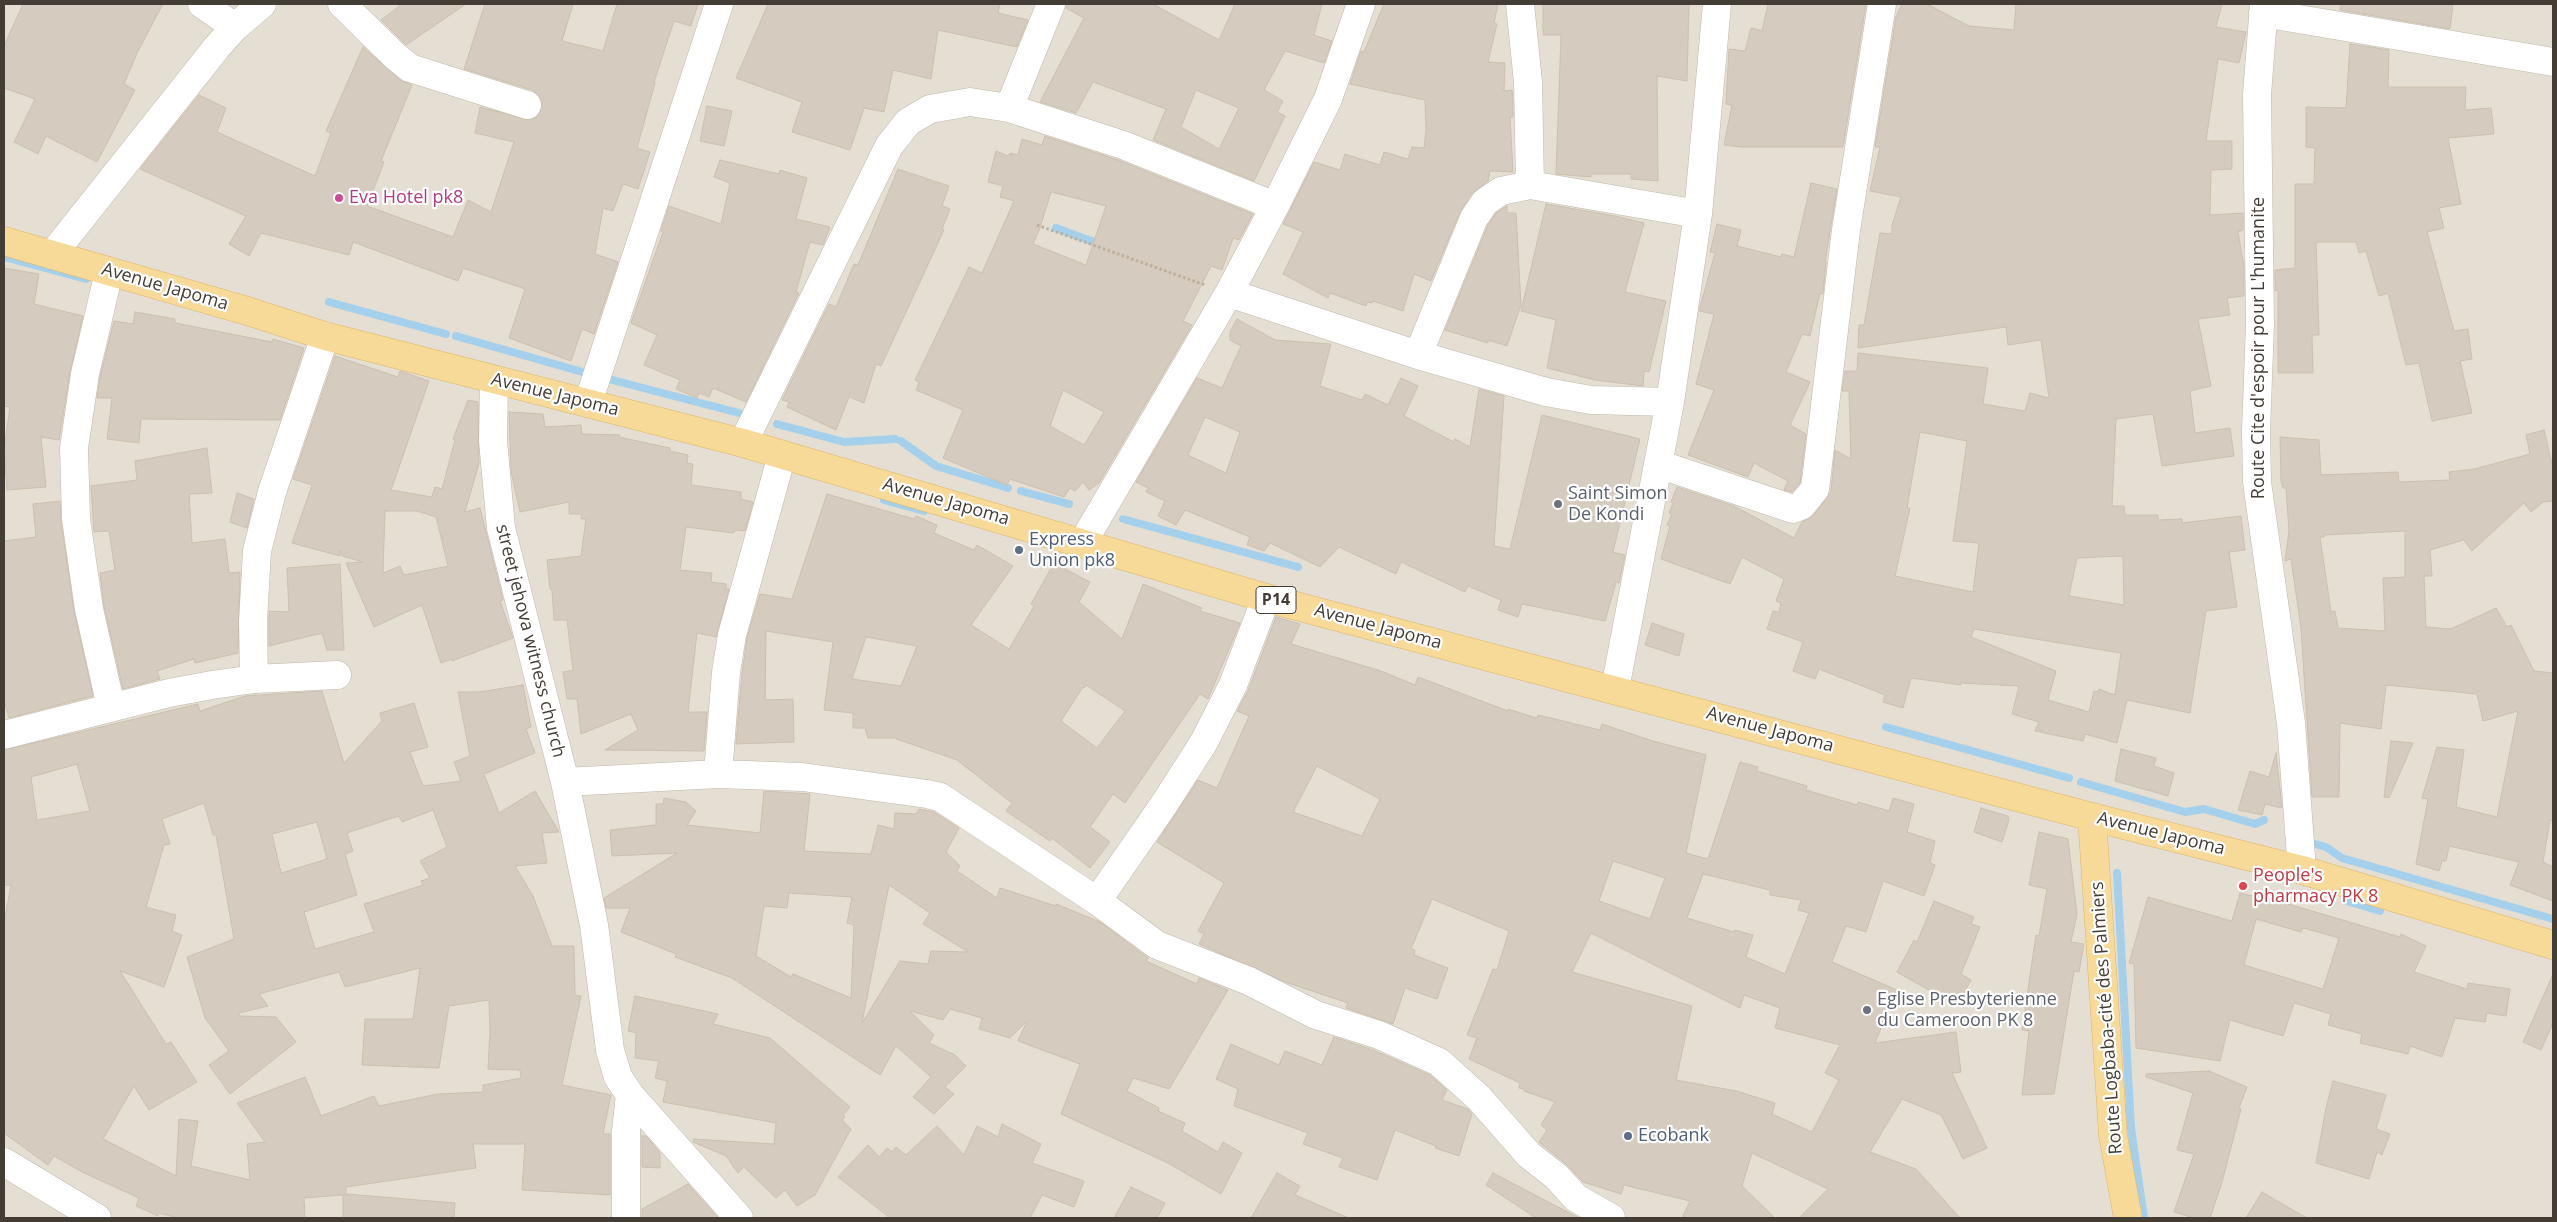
<!DOCTYPE html>
<html>
<head>
<meta charset="utf-8">
<style>
	body { margin:0 }
	#map { position:relative; width:2557px; height:1222px; overflow:hidden; background:#f1ede5; font-family:"Open Sans",sans-serif }
	canvas { display:block }
	.frame { position:absolute; inset:0; border:5px solid #433d35; pointer-events:none }
</style>
</head>
<body>
<div id="map">
<canvas width="2557" height="1222"></canvas>
<div class="frame"></div>
</div>
<script>
const ctx = document.querySelector('canvas').getContext('2d');
ctx.lineJoin = 'round';
function fillPath(path, color) {
  ctx.fillStyle = color;
  ctx.fill(path, 'evenodd');
}
function toPath(rows) {
  const path = new Path2D();
  for (const r of rows) {
    path.moveTo(r[0], r[1]);
    for (let i = 2; i < r.length; i += 2) path.lineTo(r[i], r[i + 1]);
  }
  return path;
}
function stroke(path, color, width, dash) {
  ctx.strokeStyle = color;
  ctx.lineWidth = width;
  ctx.lineCap = dash ? 'butt' : 'round';
  ctx.setLineDash(dash || []);
  ctx.stroke(path);
}
function drawText(font, color, halo, rows, align = 'center') {
  ctx.font = font + ' "Open Sans",sans-serif';
  ctx.lineWidth = 4.5;
  ctx.setLineDash([]);
  ctx.textBaseline = 'middle';
  ctx.strokeStyle = halo;
  ctx.fillStyle = color;
  for (const [text, x, y, turn = 0] of rows) {
    ctx.save();
    ctx.translate(x, y);
    ctx.rotate((+turn || 0) * Math.PI / 180);
    ctx.textAlign = isNaN(turn) ? turn : align;
    if (halo) ctx.strokeText(text, 0, 0);
    ctx.fillText(text, 0, 0);
    ctx.restore();
  }
}
fillPath(toPath([
	[4,4,2553,4,2553,1218,4,1218]
]), '#e5dfd3');
stroke(toPath([
	[1056,228,1102,245],
	[4,257,86,279],
	[329,302,446,334],
	[456,336,586,373],
	[601,377,739,413],
	[777,424,844,442,895,439],
	[901,441,936,466,1008,488],
	[1021,491,1069,504],
	[884,500,924,511],
	[1123,519,1298,567],
	[1886,727,2069,778],
	[2081,782,2185,812,2204,809,2255,824,2264,820],
	[2304,841,2326,847,2342,858,2553,919],
	[2117,873,2131,1128,2144,1218],
	[2347,901,2380,911]
]), '#a4d0eb', 8);
const building = toPath([
	[23,4,163,4,137,53,124,84,135,90,97,162,46,136,38,154,14,142,35,99,4,88,4,46,23,4],
	[402,4,466,4,406,45,381,20,402,4],
	[485,4,573,4,562,41,603,51,617,4,698,4,691,26,674,21,654,82,655,83,637,148,650,152,638,189,623,184,613,211,603,208,595,254,618,262,594,334,582,329,571,361,509,338,525,289,463,268,458,281,353,242,349,255,261,233,249,256,229,244,246,216,140,169,199,95,226,108,217,132,315,176,331,133,326,131,363,47,400,80,412,85,381,161,384,162,367,206,453,237,468,200,491,212,514,142,475,133,480,107,530,120,537,117,542,109,542,102,539,95,532,90,464,69,485,4],
	[768,4,1000,4,998,13,1028,20,1017,47,938,30,931,79,893,70,884,112,864,108,850,150,792,132,802,102,736,78,768,4],
	[1066,4,1153,4,1219,40,1235,4,1322,4,1314,35,1332,41,1324,63,1285,51,1264,90,1283,101,1277,112,1285,116,1254,181,1153,140,1166,109,1093,82,1076,113,1040,102,1084,18,1066,8,1066,4],
	[1196,90,1239,108,1219,149,1181,127,1196,90],
	[1384,4,1498,4,1494,23,1497,24,1488,62,1505,63,1504,91,1512,90,1513,100,1513,117,1510,117,1513,172,1490,171,1488,181,1472,193,1460,212,1431,281,1414,274,1403,311,1373,301,1372,303,1367,302,1366,306,1330,293,1328,298,1283,274,1303,232,1283,224,1314,162,1340,170,1345,154,1380,165,1384,152,1408,159,1412,147,1424,148,1426,131,1425,100,1350,84,1361,51,1364,52,1384,4],
	[1543,4,1689,4,1687,81,1657,76,1658,181,1631,179,1631,174,1591,174,1591,177,1556,174,1561,35,1543,35,1543,4],
	[1768,4,1866,4,1843,147,1741,147,1724,145,1732,105,1726,104,1729,49,1745,51,1751,28,1762,31,1768,4],
	[1902,4,1927,4,1969,26,2014,30,2016,4,2222,4,2216,27,2246,32,2239,63,2218,59,2206,141,2232,141,2232,169,2211,170,2210,215,2243,213,2243,230,2238,232,2244,267,2244,296,2227,298,2230,315,2198,319,2211,386,2190,391,2195,433,2230,428,2234,456,2162,466,2153,414,2116,419,2112,506,2124,506,2125,515,2158,515,2158,520,2182,519,2182,523,2241,516,2245,550,2229,552,2237,607,2206,611,2190,713,2127,700,2117,743,2085,734,2083,741,2035,731,2039,722,2012,714,2019,686,1961,683,1961,685,1911,678,1903,708,1883,702,1885,695,1819,669,1815,679,1793,671,1803,642,1767,629,1773,611,1779,612,1781,603,1776,601,1784,579,1742,557,1730,584,1661,559,1670,526,1667,525,1672,514,1669,513,1673,503,1671,502,1677,487,1734,506,1794,538,1802,522,1813,516,1827,498,1831,491,1835,450,1851,459,1849,391,1842,391,1845,371,1857,371,1858,353,1988,368,1983,404,2025,411,2030,393,2049,398,2041,340,2008,345,2006,327,1858,348,1859,325,1864,325,1880,233,1892,234,1892,225,1901,197,1870,191,1880,147,1875,147,1896,17,1902,4],
	[1920,432,1967,441,1953,541,1979,543,1973,592,1895,576,1910,508,1907,508,1920,432],
	[2123,556,2124,605,2069,596,2077,558,2123,556],
	[1974,629,2121,653,2115,695,2099,689,2098,692,2094,691,2089,712,2048,700,2056,671,1971,637,1974,629],
	[2341,4,2453,4,2450,29,2340,10,2341,4],
	[2350,44,2389,50,2388,87,2466,87,2465,110,2491,108,2494,134,2448,138,2461,204,2439,208,2444,228,2427,232,2454,331,2468,329,2472,359,2460,361,2472,413,2432,421,2419,363,2406,365,2388,293,2379,296,2366,251,2359,253,2356,242,2316,242,2319,335,2312,335,2313,373,2278,373,2278,290,2275,291,2275,270,2295,268,2295,184,2314,184,2315,148,2306,147,2306,107,2346,108,2350,44],
	[707,106,732,111,724,146,700,141,707,106],
	[1045,136,1118,160,1253,214,1239,240,1233,238,1222,270,1211,266,1183,321,1192,325,1099,483,1089,490,1083,482,1075,491,1070,488,1064,497,1010,479,1007,485,943,458,963,410,916,390,919,382,915,380,969,267,982,273,1014,201,1000,197,1003,186,988,182,996,151,1008,156,1010,153,1018,155,1022,139,1042,145,1045,136],
	[1051,192,1106,206,1086,265,1033,244,1040,228,1051,192],
	[1063,390,1104,412,1084,445,1050,426,1063,390],
	[720,160,779,174,780,170,807,178,796,219,830,227,823,245,810,242,796,292,799,293,746,402,713,388,709,397,699,393,697,398,676,389,680,380,644,365,657,335,631,323,663,232,661,231,669,206,721,224,730,183,714,177,720,160],
	[898,169,949,186,942,206,950,209,942,229,944,230,881,366,876,364,864,403,849,397,836,430,787,407,789,402,782,400,829,304,836,307,854,264,858,265,898,169],
	[1811,183,1837,189,1825,262,1826,262,1823,294,1820,293,1810,336,1802,334,1786,372,1810,382,1790,425,1806,434,1800,483,1792,492,1784,490,1788,481,1754,463,1748,477,1688,455,1714,390,1696,384,1714,314,1699,311,1715,253,1710,252,1717,224,1741,230,1737,246,1781,257,1782,254,1794,257,1811,183],
	[1546,204,1615,216,1644,223,1625,292,1666,301,1649,372,1644,371,1643,386,1595,380,1547,368,1556,320,1521,311,1546,204],
	[1507,206,1507,213,1516,213,1521,305,1507,346,1488,340,1488,343,1445,330,1488,225,1496,213,1507,206],
	[4,268,39,274,34,304,83,316,70,372,59,440,41,437,46,487,7,490,4,450,10,407,4,406,4,268],
	[135,312,175,319,175,323,272,342,273,339,304,348,280,420,141,419,139,443,107,439,112,398,97,398,100,377,114,321,133,324,135,312],
	[1237,319,1275,340,1331,344,1320,386,1362,400,1365,394,1388,405,1401,378,1418,386,1404,416,1454,442,1455,439,1470,447,1479,389,1504,396,1494,546,1510,549,1542,415,1640,439,1613,552,1625,555,1619,583,1616,582,1605,621,1522,604,1518,617,1498,610,1501,600,1468,586,1465,592,1401,562,1396,574,1339,547,1320,567,1270,543,1264,551,1247,545,1250,537,1185,510,1176,525,1158,516,1165,501,1146,492,1148,488,1136,482,1197,378,1222,388,1241,346,1230,340,1230,332,1237,319],
	[1205,417,1240,432,1226,473,1188,455,1205,417],
	[335,356,398,377,400,371,429,381,391,490,432,497,435,487,442,489,455,440,453,439,468,400,478,402,479,463,465,512,480,508,503,600,500,601,513,638,452,661,452,659,441,663,422,605,374,627,346,563,363,562,342,556,340,550,340,556,292,543,312,485,293,479,335,356],
	[385,511,417,511,436,517,448,566,404,575,400,566,383,573,385,511],
	[509,412,543,414,545,427,581,425,582,434,620,435,619,437,670,448,670,451,688,455,687,463,693,464,691,485,741,492,741,499,753,502,745,531,736,530,733,533,686,527,680,570,712,573,711,582,726,584,726,589,729,589,716,637,697,633,688,712,707,712,704,751,605,750,638,730,631,714,581,734,577,699,567,699,563,672,573,670,567,620,554,620,552,590,550,589,547,560,581,556,586,519,581,519,582,514,569,514,569,502,520,512,511,471,509,412],
	[2544,430,2553,468,2553,501,2543,502,2531,512,2524,503,2472,551,2464,540,2430,550,2432,576,2424,576,2426,627,2451,629,2496,608,2507,627,2511,625,2534,671,2553,673,2553,821,2550,820,2543,862,2553,867,2553,901,2510,885,2519,862,2449,846,2446,861,2442,861,2439,871,2416,864,2428,799,2422,798,2437,747,2464,750,2456,807,2497,817,2518,711,2483,721,2477,694,2386,685,2381,729,2340,723,2339,797,2312,797,2301,628,2291,559,2285,561,2289,531,2286,488,2283,488,2281,481,2280,437,2319,440,2321,475,2398,472,2399,482,2450,480,2449,472,2474,469,2530,454,2526,435,2544,430],
	[2405,531,2405,577,2383,578,2385,631,2338,628,2335,611,2331,612,2320,537,2324,537,2324,535,2405,531],
	[207,448,212,493,189,494,192,543,225,539,229,573,240,572,238,653,195,663,194,659,157,671,160,679,123,689,104,606,100,573,115,570,109,531,94,532,91,486,137,480,135,461,207,448],
	[237,493,254,499,247,528,230,522,237,493],
	[827,494,914,519,916,516,937,525,934,533,974,550,977,545,1013,566,971,625,1009,649,1034,606,1031,604,1054,563,1090,582,1079,602,1122,639,1143,584,1202,608,1200,611,1240,623,1208,699,1200,694,1125,803,1113,794,1090,827,1110,842,1090,868,1052,838,1050,841,1006,811,1012,803,957,760,894,738,868,738,865,728,853,728,853,713,824,710,833,642,766,631,765,700,793,699,794,742,736,744,742,674,747,638,760,594,792,599,827,494],
	[866,637,917,646,901,686,852,679,866,637],
	[1086,685,1125,711,1097,748,1061,721,1083,687,1084,688,1086,685],
	[60,501,61,521,74,611,93,696,9,718,4,701,4,541,36,537,33,504,60,501],
	[340,564,344,650,327,650,322,633,269,646,269,611,289,612,287,568,340,564],
	[1276,617,1300,624,1291,644,1381,671,1415,685,1418,677,1508,711,1508,709,1537,718,1538,715,1600,730,1602,724,1653,741,1706,755,1686,853,1708,859,1740,762,1758,767,1757,771,1807,786,1806,790,1857,805,1858,802,1889,811,1893,798,1914,804,1907,832,1935,841,1930,863,1935,865,1924,896,1883,881,1866,932,1846,926,1832,962,1897,990,1875,1043,1956,1032,1961,1072,1952,1073,1987,1148,1963,1159,1941,1115,1902,1099,1870,1152,1916,1169,1960,1218,1799,1218,1828,1189,1752,1153,1742,1186,1775,1218,1682,1218,1690,1201,1624,1185,1621,1194,1583,1182,1566,1164,1539,1142,1547,1130,1541,1125,1555,1102,1524,1091,1524,1089,1519,1088,1520,1083,1469,1059,1477,1038,1467,1035,1493,969,1497,970,1509,931,1432,899,1411,949,1415,950,1414,955,1448,968,1437,999,1405,988,1393,1024,1346,1008,1348,1003,1285,982,1199,944,1204,934,1198,931,1224,883,1157,842,1198,780,1217,788,1249,716,1237,711,1248,691,1276,617],
	[1317,766,1380,799,1362,836,1293,812,1317,766],
	[1613,861,1665,878,1650,919,1599,901,1613,861],
	[1703,874,1770,890,1770,895,1801,900,1798,910,1809,913,1785,974,1746,957,1753,935,1735,930,1734,932,1687,918,1703,874],
	[1591,933,1740,1008,1744,995,1780,1008,1775,1028,1840,1045,1825,1073,1839,1080,1812,1132,1772,1114,1775,1103,1736,1091,1676,1080,1692,1006,1572,972,1591,933],
	[1652,623,1684,634,1679,656,1645,645,1652,623],
	[523,685,531,727,526,729,535,753,484,774,499,813,535,791,559,832,542,833,547,863,515,866,533,896,552,946,574,946,575,995,581,996,562,1085,611,1095,603,1134,610,1134,610,1195,522,1190,525,1144,473,1144,476,1168,346,1187,346,1194,455,1203,454,1218,343,1218,343,1195,304,1198,305,1218,179,1218,158,1213,158,1216,136,1206,139,1198,84,1173,54,1156,48,1165,4,1133,4,923,11,885,4,885,4,750,198,704,200,711,245,696,322,691,344,763,382,721,380,713,414,703,428,747,410,752,423,786,461,781,454,762,470,756,458,692,479,692,523,685],
	[77,764,90,811,37,820,31,777,77,764],
	[204,803,213,835,216,835,234,939,187,957,205,1018,229,1051,209,1065,230,1094,296,1042,276,1017,239,1016,239,1013,268,1006,259,994,339,972,345,987,420,968,413,1019,365,1019,362,1065,439,1068,449,1006,489,1000,490,1032,488,1069,520,1070,521,1078,483,1085,483,1092,438,1094,379,1106,374,1096,321,1116,305,1077,237,1103,265,1142,247,1144,250,1180,191,1166,198,1121,179,1119,176,1176,103,1139,134,1086,149,1110,197,1082,171,1042,166,1044,120,971,164,987,182,935,172,931,176,915,146,907,164,845,170,844,162,819,204,803],
	[433,810,447,847,420,861,430,878,421,881,423,885,364,904,374,932,315,949,304,912,357,895,345,854,353,851,347,833,399,816,402,822,433,810],
	[317,822,327,859,281,873,272,834,317,822],
	[2391,741,2413,743,2389,798,2384,797,2391,741],
	[2121,749,2156,758,2154,766,2174,773,2168,796,2115,781,2121,749],
	[2276,753,2282,808,2265,804,2262,815,2238,810,2250,771,2269,777,2276,753],
	[764,791,810,794,804,851,871,854,878,825,894,829,895,813,916,814,919,809,934,812,959,828,946,852,960,866,957,871,997,898,1000,888,1056,906,1056,904,1100,922,1148,958,1146,961,1197,984,1199,978,1228,990,1169,1089,1133,1078,1127,1091,1159,1108,1158,1111,1185,1123,1182,1131,1218,1152,1223,1142,1242,1153,1221,1194,1168,1163,1061,1114,1080,1064,1018,1041,1027,1021,1010,1038,979,1029,982,1018,950,1009,943,1020,910,1011,934,1035,929,1043,955,1055,966,1066,945,1087,954,1094,934,1114,913,1097,931,1077,896,1046,880,1075,732,978,675,957,676,954,621,932,630,908,606,908,604,898,677,853,612,856,610,830,656,825,656,804,663,804,664,798,686,802,696,811,687,825,760,833,764,791],
	[889,885,930,913,923,924,968,952,931,951,928,964,900,961,862,1023,889,885],
	[789,893,852,897,847,923,854,925,851,998,793,974,791,977,756,956,764,906,787,908,789,893],
	[1981,808,2008,816,2009,820,2002,842,1974,832,1981,808],
	[2039,832,2068,839,2077,914,2071,942,2084,944,2079,972,2074,971,2054,1094,2022,1095,2029,1031,2022,1030,2036,935,2039,936,2047,889,2029,885,2039,832],
	[2240,893,2257,897,2258,895,2400,937,2401,934,2426,946,2414,972,2467,989,2468,983,2510,989,2506,1016,2487,1013,2485,1022,2455,1018,2442,1057,2410,1046,2408,1054,2360,1043,2362,1034,2328,1025,2331,1014,2294,1003,2283,1036,2230,1020,2220,1061,2136,1048,2134,964,2129,963,2148,897,2232,921,2240,893],
	[2256,919,2301,932,2303,928,2339,938,2323,989,2244,965,2256,919],
	[1934,901,1974,917,1971,924,1980,927,1961,974,1971,980,1957,1006,1897,972,1914,940,1917,942,1934,901],
	[2553,974,2553,1023,2541,1050,2523,1042,2553,974],
	[635,996,718,1014,713,1024,770,1038,850,1107,843,1115,845,1117,842,1120,851,1129,815,1195,797,1206,785,1190,776,1198,744,1167,738,1173,726,1156,693,1142,693,1139,774,1144,776,1123,663,1102,667,1081,655,1078,659,1061,635,1058,636,1033,628,1031,635,996],
	[1334,1037,1373,1050,1430,1075,1447,1090,1442,1100,1468,1109,1472,1114,1459,1156,1435,1148,1436,1146,1395,1130,1377,1180,1339,1167,1343,1158,1303,1144,1308,1133,1234,1106,1238,1089,1216,1079,1231,1044,1279,1065,1285,1051,1322,1065,1334,1037],
	[2209,1071,2247,1087,2239,1108,2241,1109,2222,1182,2210,1218,2194,1218,2174,1212,2194,1154,2177,1150,2193,1093,2146,1077,2146,1074,2209,1071],
	[2333,1081,2386,1095,2376,1129,2390,1134,2382,1155,2377,1152,2369,1179,2316,1163,2326,1108,2333,1081],
	[1002,1124,1041,1144,1032,1163,1084,1181,1074,1207,1042,1195,1030,1218,890,1218,838,1177,868,1145,879,1157,887,1148,892,1152,896,1147,906,1155,937,1126,964,1155,977,1126,998,1137,1002,1124],
	[642,1136,646,1136,660,1153,660,1168,642,1167,642,1136],
	[1277,1173,1300,1186,1295,1195,1349,1218,1251,1218,1277,1173],
	[1493,1173,1579,1218,1536,1218,1486,1185,1493,1173],
	[688,1184,718,1218,642,1218,642,1209,688,1184],
	[1131,1187,1165,1203,1157,1218,1114,1218,1131,1187],
	[2262,1192,2272,1198,2307,1218,2246,1218,2262,1192]
]);
fillPath(building, '#d5cbbe');
stroke(building, '#ccc0af', 1);
const minor = toPath([
	[202,4,235,27],
	[342,4,395,56,410,68,527,105],
	[1520,4,1528,82,1530,185],
	[2264,4,2257,95,2260,324,2256,431,2257,482,2291,723,2302,870],
	[2263,13,2553,62],
	[1009,108,1051,4],
	[52,255,217,47,235,27,262,4],
	[109,272,85,374,74,448,76,519,89,609,111,707],
	[1229,293,1418,355,1546,392,1591,400,1670,402],
	[1418,355,1474,218,1485,202,1501,191,1530,185,1698,214],
	[494,380,493,441,501,528,565,782,594,925,610,1050,618,1077,630,1095,739,1218],
	[588,403,719,4],
	[743,443,889,146,908,122,930,109,970,102,1009,108,1123,145,1275,206],
	[1658,464,1793,509,1801,506,1815,489,1846,230,1882,4],
	[1083,542,1229,293,1275,206,1328,99,1361,4],
	[254,679,253,621,257,551,272,492,325,336],
	[1615,689,1670,402,1698,214,1717,4],
	[4,735,169,693,212,685,254,679,337,675],
	[718,774,726,672,732,635,782,455],
	[565,782,718,774,802,777,927,794,940,797,1097,901,1157,945,1249,981,1316,1015,1379,1035,1439,1062,1479,1098,1529,1155,1556,1176,1576,1198,1611,1218],
	[1097,901,1163,806,1204,742,1233,685,1266,598],
	[4,1162,97,1218],
	[626,1218,626,1131,630,1095]
]);
const major = toPath([
	[4,241,244,310,325,336,743,443,1266,598,2092,817,2302,870,2553,945],
	[2092,817,2113,1135,2128,1218]
]);
stroke(minor, '#bfb7ab', 29);
stroke(major, '#dbb569', 29);
stroke(toPath([
	[1037,225,1205,285]
]), '#bdaf9a', 3, [2.5, 2.5]);
stroke(minor, '#fff', 28);
stroke(major, '#f7d998', 28);
for (const [x, y, r, color] of [
	[339,198,5,"#d1479c"],
	[1558,504,5,"#6b7280"],
	[1019,550,5,"#5c6f8a"],
	[2243,886,5,"#e0444e"],
	[1867,1010,5,"#6b7280"],
	[1628,1136,5,"#5c6f8a"]
]) {
  const dot = new Path2D();
  dot.arc(x, y, r, 0, 2 * Math.PI);
  ctx.fillStyle = color;
  ctx.fill(dot);
  stroke(dot, '#fff', 2);
}
for (const [x, y, w] of [
	[1276,600,40]
]) {
  const box = new Path2D();
  box.roundRect(x - w / 2, y - 13.5, w, 27, 4);
  ctx.fillStyle = '#fff';
  ctx.fill(box);
  stroke(box, '#433d35', 1);
}
drawText('bold 16px', '#433d35', null, [
	["P14",1276,600]
]);
drawText('18px', '#b23c85', '#fff', [
	["Eva Hotel pk8",349,198]
], 'left');
drawText('18px', '#433d35', '#fff', [
	["Avenue Japoma",165,287,16],
	["Route Cite d'espoir pour L'humanite",2259,348,-90],
	["Avenue Japoma",555,395,14],
	["Avenue Japoma",946,502,16],
	["Avenue Japoma",1378,627,15],
	["street jehova witness church",530,641,76],
	["Avenue Japoma",1770,730,15],
	["Avenue Japoma",2161,834,14],
	["Route Logbaba-cité des Palmiers",2107,1018,-94]
]);
drawText('18px', '#5b616d', '#fff', [
	["Saint Simon",1568,494],
	["De Kondi",1568,515],
	["Eglise Presbyterienne",1877,1000],
	["du Cameroon PK 8",1877,1021]
], 'left');
drawText('18px', '#4e5e75', '#fff', [
	["Express",1029,540],
	["Union pk8",1029,561],
	["Ecobank",1638,1136]
], 'left');
drawText('18px', '#be3a42', '#fff', [
	["People's",2253,876],
	["pharmacy PK 8",2253,897]
], 'left');
</script>
</body>
</html>
